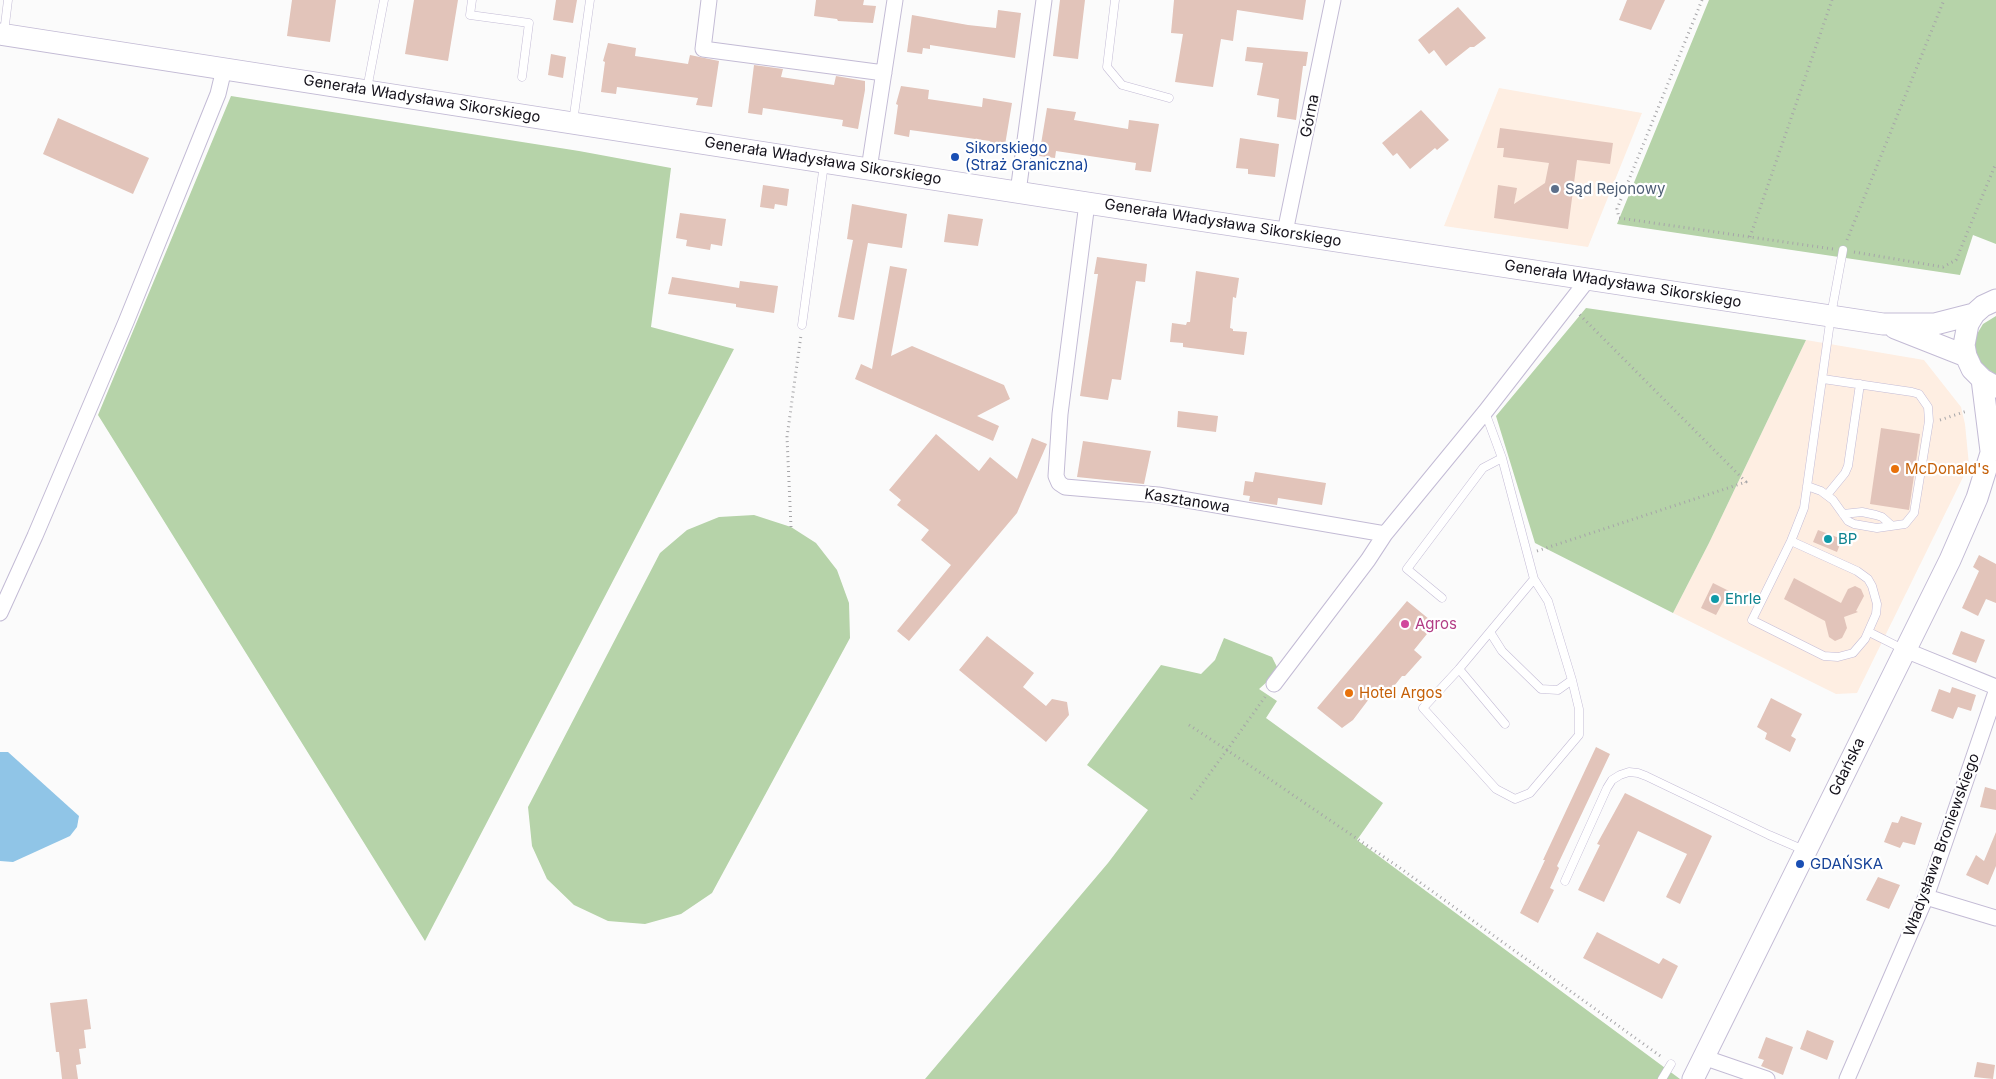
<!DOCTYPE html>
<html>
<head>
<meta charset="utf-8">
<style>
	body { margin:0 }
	canvas { display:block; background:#fbfbfb }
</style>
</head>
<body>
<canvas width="1996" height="1079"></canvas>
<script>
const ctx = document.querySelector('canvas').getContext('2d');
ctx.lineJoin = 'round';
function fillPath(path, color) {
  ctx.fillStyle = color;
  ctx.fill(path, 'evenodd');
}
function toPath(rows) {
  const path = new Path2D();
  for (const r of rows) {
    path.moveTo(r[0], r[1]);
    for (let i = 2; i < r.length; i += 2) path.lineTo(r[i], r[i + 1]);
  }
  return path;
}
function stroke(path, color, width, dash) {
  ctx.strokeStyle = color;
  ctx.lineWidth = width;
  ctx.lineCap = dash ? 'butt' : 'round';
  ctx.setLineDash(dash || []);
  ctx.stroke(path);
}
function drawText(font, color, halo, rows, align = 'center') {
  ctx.font = font + ' Inter,sans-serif';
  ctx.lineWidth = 4.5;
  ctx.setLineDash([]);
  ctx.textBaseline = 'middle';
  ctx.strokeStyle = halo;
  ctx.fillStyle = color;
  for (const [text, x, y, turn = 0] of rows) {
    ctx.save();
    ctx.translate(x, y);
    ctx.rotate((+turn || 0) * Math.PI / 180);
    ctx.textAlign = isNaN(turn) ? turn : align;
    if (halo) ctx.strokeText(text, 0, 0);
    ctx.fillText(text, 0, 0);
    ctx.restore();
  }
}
fillPath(toPath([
	[1499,88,1642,113,1588,247,1444,226],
	[1806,340,1924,360,1961,407,1965,424,1969,465,1857,693,1836,694,1673,613,1709,543]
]), '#feeee2');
fillPath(toPath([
	[1709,0,1996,0,1996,244,1973,235,1960,275,1617,224],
	[231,96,579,151,671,168,651,327,734,349,425,941,98,415],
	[1586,308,1806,340,1709,543,1673,613,1535,543,1496,416],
	[1996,316,1996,375,1981,364,1976,355,1975,344,1977,334,1983,324],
	[754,515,791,527,816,543,837,570,849,603,850,638,712,893,681,914,645,924,608,921,574,905,547,879,532,846,528,807,660,553,687,530,719,517],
	[1224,638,1272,657,1279,671,1259,689,1277,701,1266,718,1383,803,1357,840,1680,1079,925,1079,1108,863,1148,810,1087,765,1161,665,1201,674,1215,660]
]), '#b6d3a9');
fillPath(toPath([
	[0,752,8,752,79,816,77,827,70,836,13,862,0,861]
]), '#90c5e7');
fillPath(toPath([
	[292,0,336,0,330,42,287,36],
	[414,0,458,0,448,61,405,54],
	[556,0,577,0,573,23,553,20],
	[816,0,864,0,863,5,876,6,873,23,838,21,837,19,814,16],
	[1060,0,1085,0,1078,59,1053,56],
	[1174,0,1306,0,1303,20,1237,10,1233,41,1221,39,1213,87,1175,82,1183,34,1171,33],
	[1627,0,1665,0,1651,30,1619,20],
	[1458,7,1486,38,1474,47,1470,47,1446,66,1434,50,1429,54,1418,40],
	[998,10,1021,13,1015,58,930,45,930,49,923,48,922,54,907,52,912,15,968,25,996,28],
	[608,43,636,48,635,56,688,64,690,55,719,61,712,107,696,105,698,98,617,87,616,94,601,92,605,62,603,61],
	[1247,47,1308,52,1306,66,1303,66,1296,120,1277,117,1279,99,1257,95,1263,63,1245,61],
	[551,54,566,57,563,78,548,75],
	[754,65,783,69,781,77,834,85,836,76,865,81,865,90,858,129,842,126,843,120,763,108,762,115,748,113],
	[901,86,929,90,928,99,982,107,983,98,1012,103,1004,151,989,148,990,141,910,130,909,137,894,134,898,105,896,104],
	[1047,108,1076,112,1074,120,1128,129,1129,120,1159,124,1151,172,1135,170,1136,163,1056,151,1055,158,1039,156],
	[1421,110,1449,140,1437,150,1435,148,1410,169,1397,153,1393,156,1382,143],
	[58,118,149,158,133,194,43,154],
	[1500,128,1613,143,1610,164,1577,160,1568,229,1494,218,1498,185,1517,188,1514,204,1545,183,1549,163,1503,157,1504,148,1497,148],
	[1240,138,1279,144,1275,177,1248,174,1248,169,1236,168],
	[763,185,789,189,787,206,775,204,774,209,760,207],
	[852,204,907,214,902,248,868,243,854,320,838,317,853,240,847,239],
	[680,213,726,219,722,246,711,244,710,250,686,246,687,240,676,238],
	[948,214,983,219,978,246,944,242],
	[1097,257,1147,264,1145,282,1136,281,1121,380,1112,379,1108,400,1080,396,1098,274,1094,274],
	[890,266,907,269,891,356,912,346,1004,385,1010,399,977,416,999,426,993,441,855,379,861,364,872,369],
	[1196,271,1239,278,1236,298,1233,297,1230,328,1233,329,1233,331,1247,332,1244,355,1183,347,1183,343,1170,342,1172,323,1186,325,1187,322,1190,322],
	[672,277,739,288,740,281,778,286,774,313,736,307,736,304,668,294],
	[1178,411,1218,416,1216,432,1177,427],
	[1881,428,1920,434,1909,510,1870,504],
	[936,434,979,471,990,457,1017,479,1032,438,1047,444,1017,513,909,641,897,631,951,565,921,540,929,530,897,505,901,500,889,490],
	[1083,441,1151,451,1144,484,1077,477],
	[1255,472,1326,483,1322,505,1278,498,1277,505,1249,501,1250,496,1243,495,1245,481,1253,482],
	[1818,530,1842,539,1837,552,1813,542],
	[1979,555,1996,564,1996,603,1986,599,1978,616,1962,608,1979,571,1973,567],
	[1794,578,1841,603,1848,589,1855,586,1861,589,1864,596,1856,611,1858,612,1844,617,1847,628,1842,638,1835,641,1829,637,1825,621,1784,599],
	[1713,583,1729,591,1716,615,1701,608],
	[1407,601,1435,624,1414,650,1422,657,1405,676,1402,676,1384,699,1379,695,1377,699,1372,695,1353,720,1342,728,1317,708],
	[1961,631,1985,640,1976,663,1952,654],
	[987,636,1034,673,1023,687,1046,706,1052,699,1067,702,1069,715,1046,742,959,670],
	[1952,687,1976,695,1971,711,1958,707,1953,719,1931,711,1939,689,1950,693],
	[1771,698,1802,714,1791,736,1796,739,1790,752,1765,739,1767,733,1757,727],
	[1596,747,1610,754,1557,866,1559,868,1550,888,1554,890,1538,923,1520,913,1545,860,1543,860],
	[1985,787,1996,790,1996,810,1980,807],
	[1625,793,1712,836,1680,904,1666,897,1687,854,1638,831,1604,902,1578,890,1600,845,1597,844],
	[1901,816,1922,823,1915,845,1903,842,1900,848,1884,842,1892,822,1898,823],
	[1996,832,1996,866,1988,885,1966,875,1976,855,1984,861],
	[1878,877,1900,885,1889,909,1866,900],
	[1597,932,1659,964,1663,958,1678,966,1662,999,1583,958],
	[87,999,91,1029,84,1030,86,1048,79,1049,81,1064,76,1065,78,1079,62,1079,59,1052,56,1052,50,1003],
	[1807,1030,1834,1041,1827,1060,1800,1049],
	[1766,1037,1793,1047,1783,1075,1761,1066,1764,1060,1758,1058],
	[1977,1062,1995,1065,1993,1079,1974,1077]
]), '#e2c4ba');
const service = toPath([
	[472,0,470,15,529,23,522,77],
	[1115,0,1107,67,1122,85,1169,98],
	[4,33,8,0],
	[367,89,384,0],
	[573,122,590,0],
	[802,325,824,164],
	[1485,412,1502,458,1534,579,1459,669,1423,708,1496,789,1515,799,1530,793,1579,735,1579,709,1572,680,1548,601,1534,579],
	[1807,486,1821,491,1833,500,1848,521,1854,524,1877,528,1905,524,1914,513,1929,421,1928,407,1919,394,1912,392,1823,379],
	[1827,495,1845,473,1848,466,1860,384],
	[1843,514,1862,512,1876,515,1882,517,1891,525],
	[1791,541,1857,571,1868,579,1872,586,1877,604,1876,614,1865,639,1853,653,1838,657,1824,656,1752,620,1791,541,1804,508,1831,315,1843,250],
	[1442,598,1407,569,1483,468,1502,458],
	[1490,632,1502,651,1541,689,1558,690,1572,680],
	[1869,632,1905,650],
	[1459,669,1505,724],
	[1565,881,1607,788,1612,780,1620,775,1629,772,1638,773,1646,776,1769,835,1804,850],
	[1662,1079,1671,1064]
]);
const minor = toPath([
	[709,0,703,49,884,73],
	[869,169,895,0],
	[1018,192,1044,0],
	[1087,203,1060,414,1056,476,1059,483,1065,487,1158,495,1385,534],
	[1285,232,1333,0],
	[0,613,35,536,126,322,218,94,224,69],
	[1905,650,1996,687],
	[1274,684,1368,560,1385,534,1485,412,1589,278],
	[1926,897,1996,918],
	[1703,1057,1767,1079],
	[1847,1079,1926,897,1996,692]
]);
const secondary = toPath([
	[0,34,1087,203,1883,324,1935,324,1974,314],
	[1996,300,1983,306,1974,314,1968,324,1964,345,1966,356,1972,369,1982,379,1996,387],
	[1895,328,1966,356],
	[1982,379,1991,451],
	[1693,1079,1950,560,1977,498,1996,437]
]);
stroke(service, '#c3bbd5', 9);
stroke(minor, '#c3bbd5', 17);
stroke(secondary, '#c3bbd5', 23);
stroke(toPath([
	[1702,0,1617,209,1619,218,1833,249],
	[1750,237,1832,0],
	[1847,240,1944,0],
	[1854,252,1943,267,1956,260,1996,163],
	[1940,420,1967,411],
	[791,527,787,437,801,335],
	[1537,551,1746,482,1579,314],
	[1189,725,1227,750,1265,697],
	[1191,799,1227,750,1400,868,1663,1058]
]), '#a6a5a8', 3, [1, 4]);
stroke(service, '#fff', 8);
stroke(minor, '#fff', 15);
stroke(secondary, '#fff', 21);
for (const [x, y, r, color] of [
	[955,157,5,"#1a4fb4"],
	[1555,189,5,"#5c6f8a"],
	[1895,469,5,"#e8710a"],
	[1828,539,5,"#0f9aa8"],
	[1715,599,5,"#0f9aa8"],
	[1405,624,5,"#d1479c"],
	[1349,693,5,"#e8710a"],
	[1800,864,5,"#1a4fb4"]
]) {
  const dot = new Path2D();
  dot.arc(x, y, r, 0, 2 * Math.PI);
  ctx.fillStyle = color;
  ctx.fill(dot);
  stroke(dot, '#fff', 2);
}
drawText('15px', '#15121b', '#fff', [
	["Generała Władysława Sikorskiego",422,99,9],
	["Górna",1310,116,-79],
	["Generała Władysława Sikorskiego",823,161,9],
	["Generała Władysława Sikorskiego",1223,223,9],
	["Generała Władysława Sikorskiego",1623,284,9],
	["Kasztanowa",1187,501,9],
	["Gdańska",1847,767,-64],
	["Władysława Broniewskiego",1942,845,-70]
]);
drawText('15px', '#164399', '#fff', [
	["Sikorskiego",965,148],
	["(Straż Graniczna)",965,165],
	["GDAŃSKA",1810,864]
], 'left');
drawText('15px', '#4e5e75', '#fff', [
	["Sąd Rejonowy",1565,189]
], 'left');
drawText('15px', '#c56008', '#fff', [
	["McDonald's",1905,469],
	["Hotel Argos",1359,693]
], 'left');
drawText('15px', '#0d838f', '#fff', [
	["BP",1838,539],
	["Ehrle",1725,599]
], 'left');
drawText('15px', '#b23c85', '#fff', [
	["Agros",1415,624]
], 'left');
</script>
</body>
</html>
